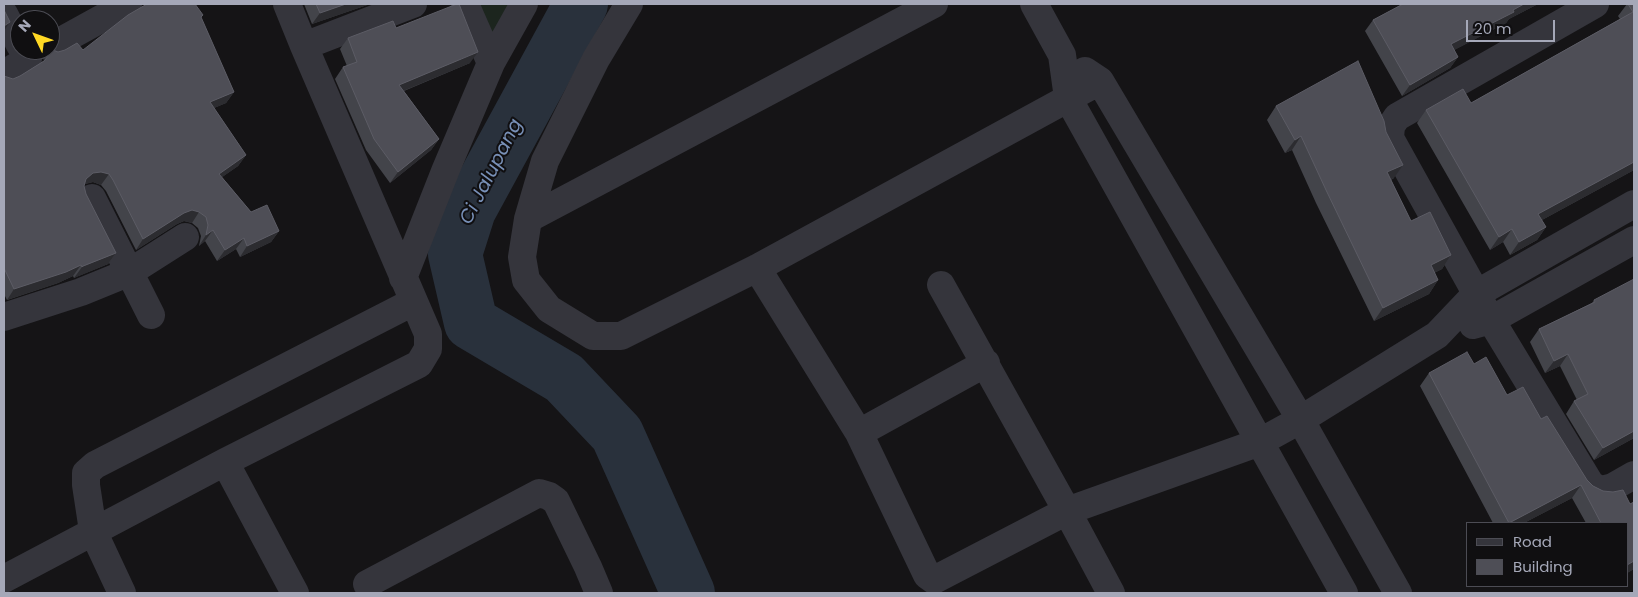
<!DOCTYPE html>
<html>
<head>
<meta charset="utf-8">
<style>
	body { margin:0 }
	#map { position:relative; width:1638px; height:597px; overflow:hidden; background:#151416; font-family:Poppins,sans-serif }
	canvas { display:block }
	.frame { position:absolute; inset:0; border:5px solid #a5a8b8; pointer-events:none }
	.legend { position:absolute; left:1466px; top:522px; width:162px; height:65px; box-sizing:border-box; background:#100f11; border:1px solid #4c4c54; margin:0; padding:6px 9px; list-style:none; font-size:15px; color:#a5a8b8 }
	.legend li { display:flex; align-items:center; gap:10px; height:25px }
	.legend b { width:25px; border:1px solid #4c4c54 }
	.north { position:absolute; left:10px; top:10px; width:50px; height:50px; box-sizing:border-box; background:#100f11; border:1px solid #4c4c54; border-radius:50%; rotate:312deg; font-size:14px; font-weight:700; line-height:20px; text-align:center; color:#a5a8b8 }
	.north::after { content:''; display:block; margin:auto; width:18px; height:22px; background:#ffd824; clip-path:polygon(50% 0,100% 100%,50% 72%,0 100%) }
	.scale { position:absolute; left:1466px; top:20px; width:89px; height:22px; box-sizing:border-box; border:2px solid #a5a8b8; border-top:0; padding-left:6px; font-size:15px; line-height:18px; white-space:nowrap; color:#a5a8b8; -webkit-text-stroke:4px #100f11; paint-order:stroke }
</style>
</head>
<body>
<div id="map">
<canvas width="1638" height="597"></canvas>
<div class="frame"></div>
<ul class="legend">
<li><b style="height:6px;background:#35353c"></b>Road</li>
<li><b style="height:14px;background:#4e4e56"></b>Building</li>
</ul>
<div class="north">N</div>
<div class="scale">20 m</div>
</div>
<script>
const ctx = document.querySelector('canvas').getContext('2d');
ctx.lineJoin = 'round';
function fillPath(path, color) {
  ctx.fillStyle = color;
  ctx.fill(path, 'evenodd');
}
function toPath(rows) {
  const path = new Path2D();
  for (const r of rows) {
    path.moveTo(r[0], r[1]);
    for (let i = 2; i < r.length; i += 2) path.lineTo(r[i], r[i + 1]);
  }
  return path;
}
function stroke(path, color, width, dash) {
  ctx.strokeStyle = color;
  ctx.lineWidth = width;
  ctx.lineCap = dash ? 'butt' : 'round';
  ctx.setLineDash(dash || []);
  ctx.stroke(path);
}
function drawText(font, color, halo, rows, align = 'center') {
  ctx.font = font + ' Poppins,sans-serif';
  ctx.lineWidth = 4;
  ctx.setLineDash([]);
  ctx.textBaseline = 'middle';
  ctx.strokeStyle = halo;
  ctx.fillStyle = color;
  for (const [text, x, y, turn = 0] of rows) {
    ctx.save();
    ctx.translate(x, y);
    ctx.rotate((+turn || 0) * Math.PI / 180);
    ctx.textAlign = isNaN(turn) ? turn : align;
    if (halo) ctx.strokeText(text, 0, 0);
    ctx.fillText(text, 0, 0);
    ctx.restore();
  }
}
fillPath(toPath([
	[471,4,517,4,491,53]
]), '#1c251e');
stroke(toPath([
	[581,4,469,210,455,254,471,323,564,378,617,434,688,593]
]), '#29313c', 54);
stroke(toPath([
	[465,4,491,63],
	[629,4,596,59,545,161,528,219,522,257,526,280,549,309,593,336,621,336,757,268,1100,81],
	[1034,4,1062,55,1068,98,1344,593],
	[1595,4,1397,117,1391,126,1390,138,1491,320,1591,485,1601,490,1613,487,1634,475],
	[4,14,20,45],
	[304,46,413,4],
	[50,47,128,4],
	[1085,71,1100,81,1295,410,1398,593],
	[4,74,28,59,23,50],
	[92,198,151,315],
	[528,219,934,4],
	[757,268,859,433,927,575,934,580,1067,511,1260,442,1300,420,1437,335,1476,294,1634,204],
	[403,278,446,169,491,63,524,4],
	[941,285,1067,511,1111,593],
	[4,317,81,292,130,272,185,237],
	[1473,325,1491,320,1634,240],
	[859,433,986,363],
	[225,462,295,593],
	[4,579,225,462,419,364,428,349,428,334,304,46,287,4],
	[367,584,539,493,549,496,556,501,588,567,599,593],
	[122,593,93,531,86,485,86,473,95,465,413,302]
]), '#35353c', 28);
fillPath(toPath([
	[304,4,370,4,312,24],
	[1403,4,1538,4,1509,19,1506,23,1454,50,1458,57,1450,68,1402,96,1365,31,1373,20],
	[1627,4,1634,4,1634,170,1542,220,1546,227,1537,240,1510,255,1503,242,1490,250,1417,123,1426,110,1471,103,1620,19,1618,16],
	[203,15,201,18,234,92,226,103,214,108,246,155,238,166,222,177,251,212,279,231,271,242,240,257,236,249,217,261,205,241,199,246,201,236,198,228,192,223,184,221,177,224,136,250,106,191,101,185,93,182,85,184,84,186,86,194,116,253,108,264,76,277,74,278,73,276,58,283,7,300,4,294,4,76,13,79,20,76,58,52,83,50],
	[396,28,470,63,404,91,439,139,431,150,390,183,366,150,335,79,343,67,347,66,340,49,348,38],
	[1276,106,1394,178,1391,180,1411,221,1451,255,1442,269,1434,273,1438,280,1429,294,1374,321,1316,203,1292,150,1285,153,1267,120],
	[1594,300,1634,438,1594,460,1566,414,1574,401,1577,400,1560,366,1545,373,1530,342,1539,329,1592,303],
	[1474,364,1507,395,1541,419,1587,480,1593,486,1630,504,1634,502,1634,569,1627,573,1627,523,1586,523,1572,498,1524,523,1493,523,1420,386,1429,373]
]), '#43444a');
fillPath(toPath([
	[346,4,370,4,312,24,320,13],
	[1524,4,1538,4,1509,19,1506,23,1443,56,1451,44],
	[10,22,4,31,4,26],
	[478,52,470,63,391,96,399,85],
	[1458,57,1450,68,1402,96,1410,85],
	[234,92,226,103,202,113,210,102],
	[1301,136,1292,150,1285,153,1295,140],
	[439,139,431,150,390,183,398,172],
	[246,155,238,166,211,185,219,174],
	[1634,162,1634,170,1529,227,1538,214],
	[1403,165,1394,178,1378,186,1387,172],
	[101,172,109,174,101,185,93,182,85,184,79,190,86,179,93,173],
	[192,210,199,212,192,223,184,221,177,224,136,250,143,239,184,213],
	[1546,227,1537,240,1510,255,1519,242],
	[1512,229,1503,242,1490,250,1499,237],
	[213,230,205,241,199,246,206,235],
	[279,231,271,242,240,257,247,246],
	[244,238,236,249,217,261,225,250],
	[116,253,108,264,74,278,82,267],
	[1451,255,1442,269,1422,279,1431,265],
	[81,265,73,276,58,283,7,300,14,289],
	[1438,280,1429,294,1374,321,1383,308],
	[1568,354,1560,366,1545,373,1554,361],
	[1634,431,1634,438,1594,460,1603,448],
	[1581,485,1572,498,1524,523,1509,523],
	[1634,561,1634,569,1627,573,1627,565]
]), '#2c2c30');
const building = toPath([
	[147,4,195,4,203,15,201,17,234,92,210,102,246,155,219,174,251,212,267,205,279,231,247,246,244,238,225,250,213,230,206,235,208,225,206,217,199,212,192,210,184,213,143,239,113,180,109,174,101,172,93,173,86,179,84,186,86,194,116,253,83,266,82,267,81,265,66,272,14,289,4,268,4,76,13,79,20,76,44,61,53,50,58,52,65,50,77,43,83,50,128,15,147,4],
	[316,4,346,4,320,13,316,4],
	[457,4,459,4,478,52,399,85,439,139,398,172,374,139,343,67,357,62,348,38,393,21,396,28,457,4],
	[1403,4,1524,4,1513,10,1514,12,1451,44,1458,57,1410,85,1373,20,1403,4],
	[1628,4,1634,4,1634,162,1538,214,1546,227,1519,242,1512,229,1499,237,1426,110,1463,89,1471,103,1633,12,1628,4],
	[4,10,10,22,4,26,4,10],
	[1358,61,1384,121,1386,132,1403,165,1387,172,1411,221,1430,212,1451,255,1431,265,1438,280,1383,308,1326,190,1301,136,1295,140,1276,106,1358,61],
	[1634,279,1634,431,1603,448,1574,401,1588,394,1568,354,1554,361,1539,329,1595,302,1594,300,1634,279],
	[1467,352,1474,364,1486,357,1507,395,1523,387,1541,419,1547,416,1587,480,1593,486,1603,491,1613,492,1623,490,1630,504,1634,502,1634,561,1627,565,1627,523,1601,523,1581,485,1509,523,1429,373,1467,352]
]);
fillPath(building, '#4e4e56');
stroke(building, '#5c5c65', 1);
drawText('italic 19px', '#7890b7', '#100f11', [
	["Ci Jalupang",492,172,-63]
]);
</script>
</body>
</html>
